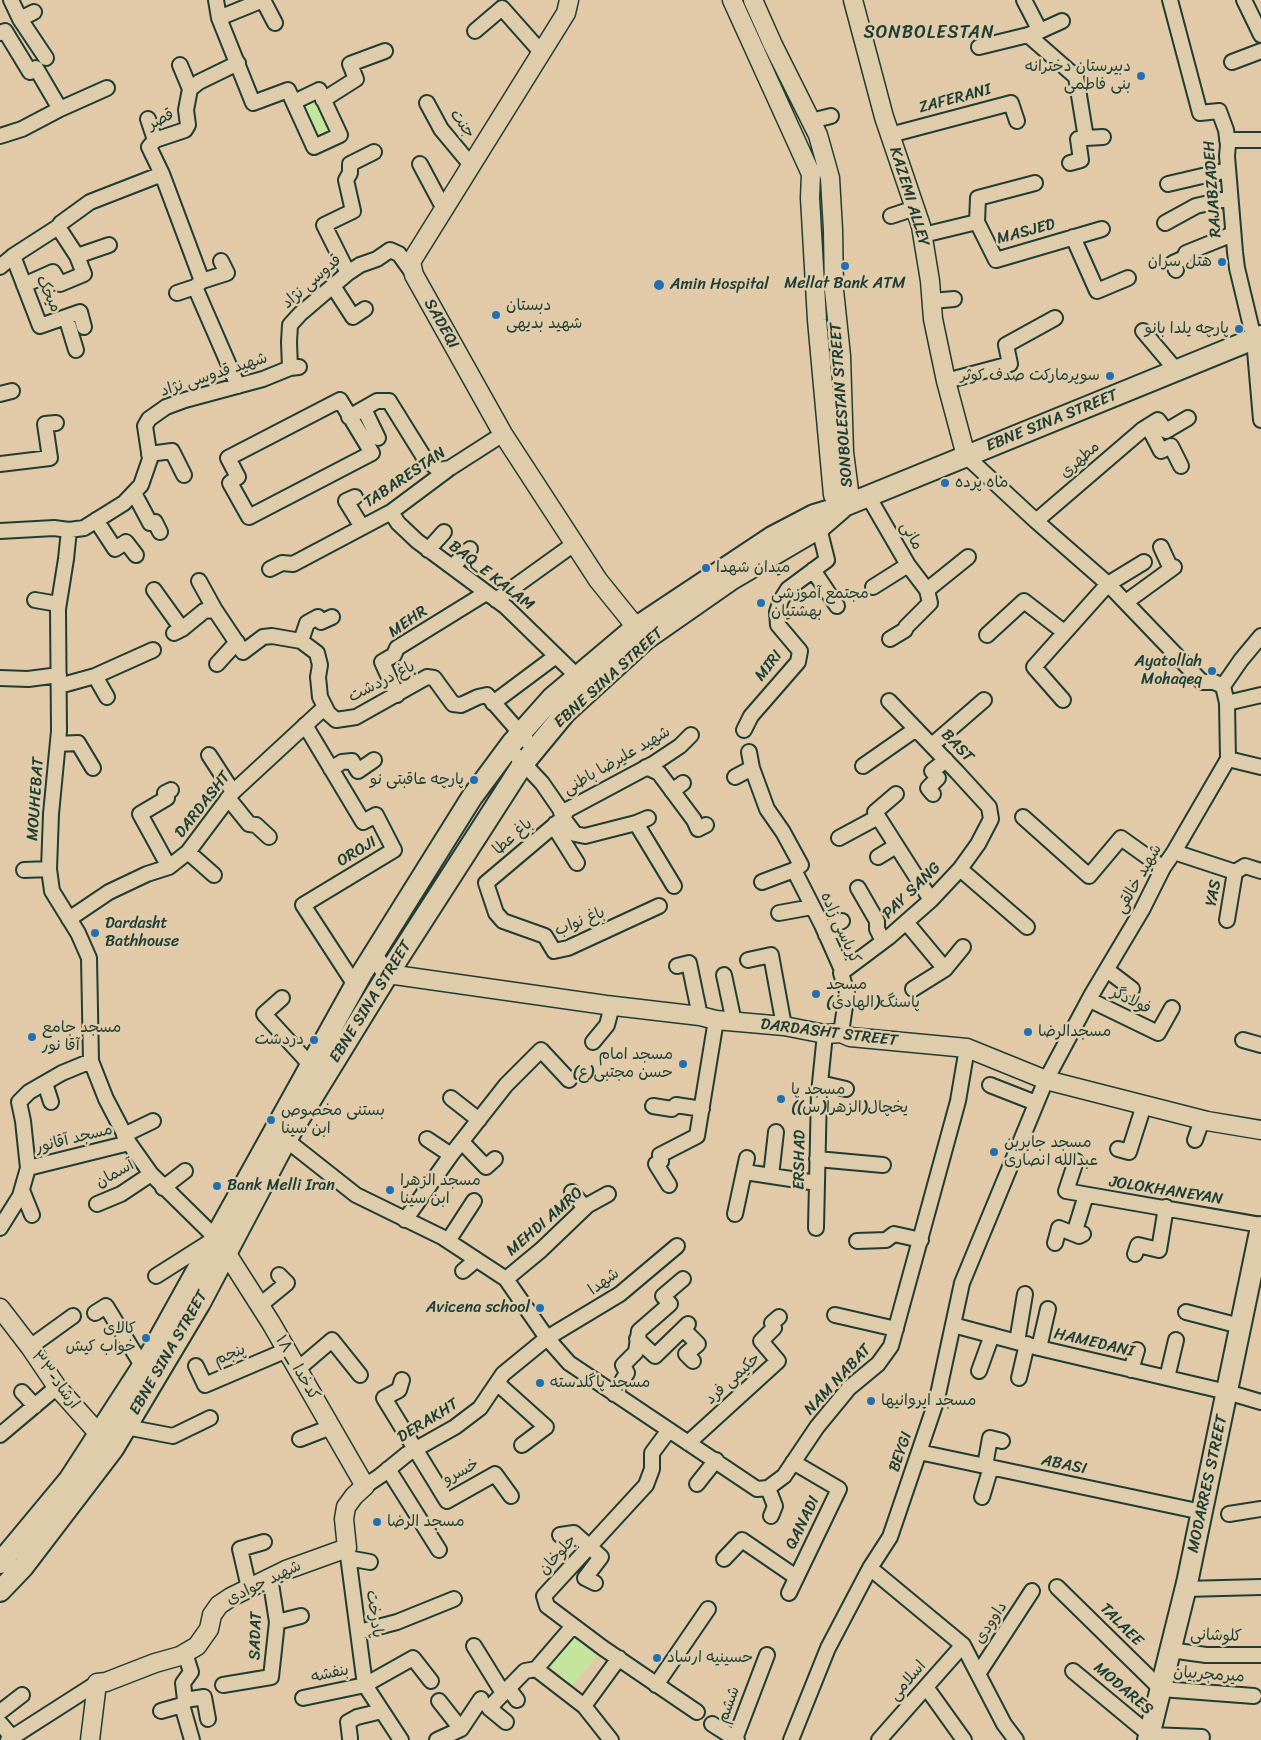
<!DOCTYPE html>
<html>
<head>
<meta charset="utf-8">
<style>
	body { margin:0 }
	canvas { display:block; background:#e2caa8 }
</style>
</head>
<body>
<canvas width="1261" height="1740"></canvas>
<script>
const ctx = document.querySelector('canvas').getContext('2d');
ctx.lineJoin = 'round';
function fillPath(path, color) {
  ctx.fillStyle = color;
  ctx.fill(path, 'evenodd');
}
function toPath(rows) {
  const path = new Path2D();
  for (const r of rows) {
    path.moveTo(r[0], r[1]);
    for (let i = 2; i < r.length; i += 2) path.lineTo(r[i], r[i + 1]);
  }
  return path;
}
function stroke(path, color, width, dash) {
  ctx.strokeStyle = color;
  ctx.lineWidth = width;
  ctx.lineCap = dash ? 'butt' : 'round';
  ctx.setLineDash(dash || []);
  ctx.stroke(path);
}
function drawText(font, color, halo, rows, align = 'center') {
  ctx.font = font + ' Sriracha,"Playpen Sans Arabic",sans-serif';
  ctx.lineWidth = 5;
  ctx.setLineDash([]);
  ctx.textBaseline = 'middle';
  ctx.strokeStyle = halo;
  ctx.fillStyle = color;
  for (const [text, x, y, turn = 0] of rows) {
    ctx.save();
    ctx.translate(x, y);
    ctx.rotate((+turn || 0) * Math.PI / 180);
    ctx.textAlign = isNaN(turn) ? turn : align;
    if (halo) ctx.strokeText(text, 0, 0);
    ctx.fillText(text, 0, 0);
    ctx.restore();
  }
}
fillPath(toPath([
	[316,100,332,133,316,141,301,107],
	[573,1636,597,1656,572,1686,548,1665]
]), '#c4e59e');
const minor = toPath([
	[11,0,20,19,46,58],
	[216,0,219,18,253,103,288,90,314,147,340,135,319,90,294,102],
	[263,0,275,23],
	[1024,0,1040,31,1028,35,1076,77,1086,138,1078,139,1081,160,1070,163],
	[1170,0,1200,113,1219,111,1226,130,1228,145,1227,156,1235,252,1237,268,1254,339,1261,420],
	[1244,0,1261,35],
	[219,18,263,0],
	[20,19,34,12],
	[475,31,502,8,541,52],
	[1040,31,1062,21],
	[0,33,5,31,30,72,36,68,60,109],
	[979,47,1028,35],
	[1232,62,1261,51],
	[180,65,190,89],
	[323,100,356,79,350,64,385,51],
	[427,103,441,129,471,165],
	[148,119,155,140],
	[811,121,831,116],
	[890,135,1011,103,1017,121],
	[0,136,22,129,60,109,107,88],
	[1086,138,1103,137],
	[1227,140,1261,140],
	[420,164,444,209],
	[1168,184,1228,170],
	[891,216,915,208],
	[977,222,978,198,1035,183],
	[1165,223,1196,206,1230,198],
	[923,235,977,222,996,260,1102,229],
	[1073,237,1097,291,1128,278],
	[13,256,40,326,80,312,84,327],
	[77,256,109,245],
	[0,267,13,256,58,227,61,223,90,202,162,174],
	[1176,270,1173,263,1184,258,1186,253,1233,234],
	[348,273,324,225,353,211,346,180,350,173,350,164,374,152],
	[202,281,162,174,149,147,155,140,185,130,188,125,186,110,190,89,199,82,238,63],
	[24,285,53,272,60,284,84,274,77,256,58,227],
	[333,286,353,317,365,309],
	[195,287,238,386],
	[177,293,195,287,202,281,227,273,221,261],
	[932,301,954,299],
	[66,317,76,350],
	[1143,331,1176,370],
	[290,368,289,342,290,325,300,314,348,273,360,265,377,259,390,250,399,254,414,275],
	[946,381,1010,364,1006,345,1055,318],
	[0,394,12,391],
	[340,400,372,453,249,517,230,483,238,477,228,458,340,400],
	[364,409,378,438],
	[349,417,377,401,389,401,425,459,439,470,450,468],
	[1148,426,1161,451,1171,446,1181,466],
	[149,454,172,451,184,475],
	[966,456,1036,521,1108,584,1202,682,1214,682,1223,686],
	[0,464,50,458,45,424,56,423],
	[134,493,150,523,155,522,160,532],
	[868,496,908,565,927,590,930,603,906,627,905,630,890,639],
	[355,497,346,501,362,527],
	[391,512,398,523,417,541,506,607,583,682],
	[96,520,115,549,126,542,136,555],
	[1036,521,1142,430,1158,420,1166,431,1188,418],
	[69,530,66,559,58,609,59,731,51,814,49,869,52,891,78,933,89,958,91,1061,106,1099,129,1143,151,1174,216,1238,156,1276],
	[0,531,54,528,69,530,84,528,124,503,141,485,150,459,145,426,149,419,166,407,185,400,263,379,290,368,299,367],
	[1161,547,1171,569],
	[428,550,444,532],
	[452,567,470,549],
	[270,569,282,563,293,564,391,512,450,468,503,434],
	[813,570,837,606],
	[199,581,215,610],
	[873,587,908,565],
	[154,590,182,629],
	[927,590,968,557],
	[35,600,58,604],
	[496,600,574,544],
	[1126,602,1174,567],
	[174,633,182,629,204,611,215,610,243,652,263,637,272,636,301,641,317,653,320,665,318,677,320,697,328,713,336,720,356,717,427,677,434,678,453,704,461,705,478,697,487,695,535,750],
	[987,635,1024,601,1064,632],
	[301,641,307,623,318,617,321,622,332,617],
	[217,664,237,642],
	[95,676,107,697],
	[0,678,28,679,59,675],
	[59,686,95,676,153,650],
	[1223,686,1241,660,1261,636],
	[397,695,382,662,394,655,397,648,486,593],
	[1063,700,1034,667,1108,584,1144,562],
	[493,703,556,656],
	[1227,703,1261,695],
	[305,725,363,822,376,815,394,850,303,905,355,985],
	[744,730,751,716,798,662,800,651,778,625,777,612,781,600,788,589,827,560,819,528],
	[58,744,78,743,93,768],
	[932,745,984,700],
	[509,748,542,783,560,809,563,818,575,834,585,836,636,823,674,886],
	[749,752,752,768,767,809,783,832,801,865,794,870,762,882],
	[209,755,233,792],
	[1228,759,1261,767],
	[863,766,916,729],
	[646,767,659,773,694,820,698,829,706,825],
	[331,769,342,762,352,761,358,771,374,760],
	[735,777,752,768],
	[672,791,683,783],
	[896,794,875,812,931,900],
	[933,794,928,788,938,778,932,771,946,760],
	[228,798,249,824,256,825,269,837],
	[1023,817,1089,876,1121,838,1163,868],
	[636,823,648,818],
	[555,824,557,831,577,863],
	[839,838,878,817],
	[188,852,214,875],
	[1174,852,1235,872,1245,866,1261,871],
	[878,857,896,846],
	[169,867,140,814,167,798,165,793,171,790],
	[960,869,1027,927],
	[24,870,49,869],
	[794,870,822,925,842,970,841,973,847,993,841,1033],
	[858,888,877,921,877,929,883,941],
	[659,906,568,948,554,951,545,936,503,921,496,913,486,883,563,818,567,810,653,764,680,746,691,735],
	[779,913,812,907],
	[69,919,109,892,147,874,169,867,188,852,233,792,325,707],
	[1227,920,1235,872],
	[906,922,945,969],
	[826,935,835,931,833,925,842,921],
	[748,960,771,955,784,1026],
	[677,966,689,963,700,1016],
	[1107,970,1132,989],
	[841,973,889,937,931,900,960,869,978,844,991,819,989,807,957,772,889,701],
	[724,975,734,1022],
	[913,989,945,969,963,947],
	[282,998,264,1014,316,1071],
	[1090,1000,1158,1033,1172,1008],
	[1243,1040,1261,1045],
	[593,1042,607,1025,612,1006],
	[45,1083,51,1102],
	[820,1083,846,1089],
	[990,1085,1036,1103],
	[451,1098,479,1120],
	[653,1106,672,1109,676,1105,702,1109],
	[124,1135,153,1121],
	[280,1135,356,1195,442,1237,506,1279,547,1338,569,1363,757,1489,768,1488,784,1476,817,1427,849,1388,878,1364,891,1346,958,1101,967,1048],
	[427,1139,451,1155],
	[1195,1140,1202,1120],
	[462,1142,486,1167,495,1159],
	[1118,1149,1129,1152,1144,1105],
	[817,1159,883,1165],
	[1076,1161,1066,1191,1261,1225],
	[28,1168,129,1143],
	[745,1172,817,1183],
	[771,1176,776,1132],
	[669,1185,656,1164,661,1161,660,1155,697,1136,716,1020],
	[163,1188,185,1171],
	[22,1190,32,1215],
	[572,1192,585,1208],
	[97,1204,121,1194,151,1174],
	[735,1214,747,1158],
	[405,1220,451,1155,506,1085,541,1050,569,1080],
	[0,1228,20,1196,28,1168,23,1121,19,1102,29,1092,62,1073,91,1061],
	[816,1228,819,1093,825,1034],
	[1083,1234,1079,1236,1074,1234,1086,1195],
	[448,1241,474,1201],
	[857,1241,886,1240,894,1234,921,1240],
	[1055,1243,1059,1228,1074,1234],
	[1135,1254,1138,1245,1159,1250,1166,1207],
	[463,1271,476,1260],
	[506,1279,541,1250,588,1205,608,1194],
	[259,1306,287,1283,279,1275],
	[1186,1312,1240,1326],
	[95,1313,106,1306,143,1367],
	[835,1315,896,1329],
	[953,1325,1039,1348,1227,1392,1261,1402],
	[683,1329,698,1344,686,1354,693,1361],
	[637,1339,655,1356,688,1324],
	[1017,1342,1025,1294],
	[30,1347,73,1316],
	[1039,1348,1048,1309],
	[196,1366,205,1385,287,1350],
	[298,1369,332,1340,360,1375],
	[1131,1370,1137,1350],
	[979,1371,992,1335],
	[1019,1378,1027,1344],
	[1167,1378,1176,1340],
	[402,1380,399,1390,384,1398,447,1501,495,1474,511,1496],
	[497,1383,546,1427,522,1445],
	[22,1392,35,1406],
	[614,1394,627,1373,623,1365,636,1352,639,1331,670,1304,663,1296,683,1279],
	[126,1427,173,1436,210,1418],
	[669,1430,652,1453,652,1469,646,1485,544,1596,547,1606,603,1648,697,1712],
	[0,1435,57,1387],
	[300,1439,331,1427],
	[688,1443,778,1361,761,1341,774,1328,772,1323,779,1317],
	[919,1452,1202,1512],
	[985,1466,990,1438,1002,1441],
	[388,1469,439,1550],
	[697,1484,716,1460],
	[365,1486,380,1476,407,1454,455,1427,480,1408,503,1374,547,1338,620,1294,677,1246],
	[768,1488,775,1506,771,1516],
	[982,1497,991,1467],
	[1229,1514,1261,1509],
	[560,1535,574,1533,601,1557,585,1578,595,1583],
	[347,1548,365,1685,401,1740],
	[348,1558,370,1562],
	[724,1559,742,1540,796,1577],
	[870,1568,963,1645,1004,1724,1016,1740],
	[1057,1587,1161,1689,1254,1696],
	[249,1588,240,1549,264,1542],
	[1185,1589,1261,1587],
	[789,1593,839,1489,793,1462],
	[277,1622,301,1616],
	[573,1626,536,1669,584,1706,611,1740],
	[359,1632,397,1622,454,1599],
	[474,1646,503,1693],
	[1170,1650,1206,1655,1261,1655],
	[185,1653,191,1672,183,1683,185,1700,182,1705,192,1740],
	[1073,1671,1150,1735,1202,1737],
	[978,1674,1032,1591],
	[223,1685,271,1677,277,1622,270,1577],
	[656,1685,708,1609],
	[926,1687,964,1740],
	[508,1688,517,1700],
	[303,1698,365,1685,413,1658,431,1681],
	[185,1700,204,1697,208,1719],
	[439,1701,461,1729],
	[584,1706,619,1658],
	[161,1711,182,1705],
	[0,1712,22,1695],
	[506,1722,489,1708,525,1671,536,1669],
	[0,1723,12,1737],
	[712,1724,737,1740],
	[350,1738,348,1722,357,1717,382,1711],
	[735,1739,767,1655],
	[8,1740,97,1683],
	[437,1740,461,1729,481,1699],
	[791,1740,828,1648,870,1568,890,1537,937,1399,962,1283,1046,1080,1092,994,1142,910,1163,868,1174,852,1228,759,1227,703,1223,686],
	[879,1740,963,1645]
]);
const tertiary = toPath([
	[569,0,566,13,411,262,414,275,503,434,598,580,644,637],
	[732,0,811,174,810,198,817,320,833,495,844,506,849,491,844,452,841,356,834,290,833,230,830,178,818,135,773,45,753,0],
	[853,0,884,117,921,226,930,281,933,319,946,381,966,456],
	[373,956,388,974,606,1005,700,1016,716,1020,784,1026,825,1034,841,1033,850,1037,967,1048,1046,1080,1207,1121,1261,1130],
	[0,1308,30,1347,57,1387,107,1443],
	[90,1740,97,1683,106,1682,155,1663,180,1656,197,1646,209,1629,212,1615,219,1605,231,1597,286,1570,347,1548,344,1519,346,1507,354,1496,365,1486,271,1323,220,1243]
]);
const secondary = toPath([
	[0,1563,69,1480,150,1355,362,973,472,797,512,743,552,698,635,628,772,537,814,515,844,506,1261,336],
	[0,1591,23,1567,113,1449,200,1303,286,1140,388,974,523,764,565,713,646,639,732,579,819,528,841,509],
	[1148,1740,1187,1583,1261,1227]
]);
stroke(minor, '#1f3d34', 18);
stroke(tertiary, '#1f3d34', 21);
stroke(secondary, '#1f3d34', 24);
stroke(minor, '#deccaa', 14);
stroke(tertiary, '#deccaa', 18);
stroke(secondary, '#deccaa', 20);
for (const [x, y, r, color] of [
	[1141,76,5,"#1f6fb2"],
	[1222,262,5,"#1f6fb2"],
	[845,266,5,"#1f6fb2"],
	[659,285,6,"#1f6fb2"],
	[496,315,5,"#1f6fb2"],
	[1239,329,5,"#1f6fb2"],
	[1110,376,5,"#1f6fb2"],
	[945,483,5,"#1f6fb2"],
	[706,568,5,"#1f6fb2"],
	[761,603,5,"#1f6fb2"],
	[1212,671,5,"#1f6fb2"],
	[474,780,5,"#1f6fb2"],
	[95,933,5,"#1f6fb2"],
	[816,994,5,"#1f6fb2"],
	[1028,1032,5,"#1f6fb2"],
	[32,1037,5,"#1f6fb2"],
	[314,1040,5,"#1f6fb2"],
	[683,1064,5,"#1f6fb2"],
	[781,1099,5,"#1f6fb2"],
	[271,1120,5,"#1f6fb2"],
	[994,1152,5,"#1f6fb2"],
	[217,1186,5,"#1f6fb2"],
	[390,1190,5,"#1f6fb2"],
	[540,1308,5,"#1f6fb2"],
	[146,1338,5,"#1f6fb2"],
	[540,1383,5,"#1f6fb2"],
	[871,1401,5,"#1f6fb2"],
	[377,1522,5,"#1f6fb2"],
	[657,1658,5,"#1f6fb2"]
]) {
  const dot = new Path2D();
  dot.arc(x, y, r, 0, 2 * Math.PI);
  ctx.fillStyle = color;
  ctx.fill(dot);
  stroke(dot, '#deccaa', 2);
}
drawText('16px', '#1f3d34', '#deccaa', [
	["دبیرستان دخترانه",1131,67,"right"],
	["بنی فاطمی",1131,85,"right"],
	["هتل سران",1212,262,"right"],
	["Mellat Bank ATM",845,284,"center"],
	["Amin Hospital",670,285],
	["دبستان",506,306],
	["شهید بدیهی",506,324],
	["پارچه یلدا بانو",1229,329,"right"],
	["سوپرمارکت صدف کوثر",1100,376,"right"],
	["ماه پرده",955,483],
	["میدان شهدا",716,568],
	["مجتمع آموزشی",771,594],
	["بهشتیان",771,612],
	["Ayatollah",1202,662,"right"],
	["Mohaqeq",1202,680,"right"],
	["پارچه عاقبتی نو",464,780,"right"],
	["Dardasht",105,924],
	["Bathhouse",105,942],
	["مسجد",826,985],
	["پاسنگ(الهادی)",826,1003],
	["مسجد جامع",42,1028],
	["آقا نور",42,1046],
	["مسجدالرضا",1038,1032],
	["دردشت",304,1040,"right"],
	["مسجد امام",673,1055,"right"],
	["حسن مجتبی(ع)",673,1073,"right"],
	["مسجد پا",791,1090],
	["یخچال(الزهرا(س))",791,1108],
	["بستنی مخصوص",281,1111],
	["ابن سینا",281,1129],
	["مسجد جابربن",1004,1143],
	["عبدالله انصاری",1004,1161],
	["مسجد الزهرا",400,1181],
	["ابن سینا",400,1199],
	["Bank Melli Iran",227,1186],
	["Avicena school",530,1308,"right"],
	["کالای",136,1329,"right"],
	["خواب کیش",136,1347,"right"],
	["مسجد پاگلدسته",550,1383],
	["مسجد ایروانیها",881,1401],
	["مسجد الرضا",387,1522],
	["حسینیه ارساد",667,1658]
], 'left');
drawText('16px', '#1f3d34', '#deccaa', [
	["ZAFERANI",955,99,-15],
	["قصر",161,120,-27],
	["جنت",462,124,54],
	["RAJABZADEH",1213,189,-94],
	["KAZEMI ALLEY",909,197,73],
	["MASJED",1026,232,-15],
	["قدوسی نژاد",312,282,-41],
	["میخک",48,294,64],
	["SADEQI",441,324,61],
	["شهید قدوسی نژاد",214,375,-18],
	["SONBOLESTAN STREET",842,405,-94],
	["EBNE SINA STREET",1052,421,-22],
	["مطهری",1080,460,-41],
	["TABARESTAN",405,478,-34],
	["مانی",911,536,60],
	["BAQ_E KALAM",491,576,38],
	["MEHR",408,622,-35],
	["MIRI",769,666,-52],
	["EBNE SINA STREET",609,678,-42],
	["باغ دردشت",382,682,-27],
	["BAST",957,746,46],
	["شهید علیرضا باطنی",617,761,-30],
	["MOUHEBAT",36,799,-86],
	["DARDASHT",203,805,-52],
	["باغ عطا",513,837,-41],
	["OROJI",357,852,-31],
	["شهید خالقی",1139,879,-60],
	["PAY SANG",912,891,-44],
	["YAS",1214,893,-80],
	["باغ نواب",580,922,-22],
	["کرباسی زاده",840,928,66],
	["فولادگر",1131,1001,26],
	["EBNE SINA STREET",371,1002,-58],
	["DARDASHT STREET",829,1033,7],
	["مسجد آقانور",74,1139,-14],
	["ERSHAD",800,1160,-89],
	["آسمان",115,1174,-29],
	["JOLOKHANEYAN",1166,1191,9],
	["MEHDI AMRO",545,1222,-41],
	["شهدا",604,1282,-36],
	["HAMEDANI",1094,1343,13],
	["EBNE SINA STREET",169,1353,-60],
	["پنجم",230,1355,-22],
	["۱۸ _ کدخدا",297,1368,60],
	["حکیمی فرد",733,1379,-42],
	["۳۳-ارشاد",55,1380,53],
	["NAM NABAT",838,1380,-47],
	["DERAKHT",428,1421,-32],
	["BEYGI",901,1452,-71],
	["ABASI",1064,1465,12],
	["خسرو",461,1472,-28],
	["MODARRES STREET",1208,1484,-78],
	["QANADI",803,1523,-64],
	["جلوخان",558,1555,-48],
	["شهید جوادی",264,1583,-26],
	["پادرخت",374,1614,82],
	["داوودی",991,1623,-57],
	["TALAEE",1121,1625,45],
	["SADAT",256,1636,-88],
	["کلوشانی",1216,1636,2],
	["بنفشه",330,1674,-12],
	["میرمجربیان",1209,1675,4],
	["اسلامی",908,1681,-49],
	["MODARES",1123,1689,40],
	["ششم",729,1705,-70]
]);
ctx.letterSpacing = '1px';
drawText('18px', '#1f3d34', '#deccaa', [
	["SONBOLESTAN",929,33]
]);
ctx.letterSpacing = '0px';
</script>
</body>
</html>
